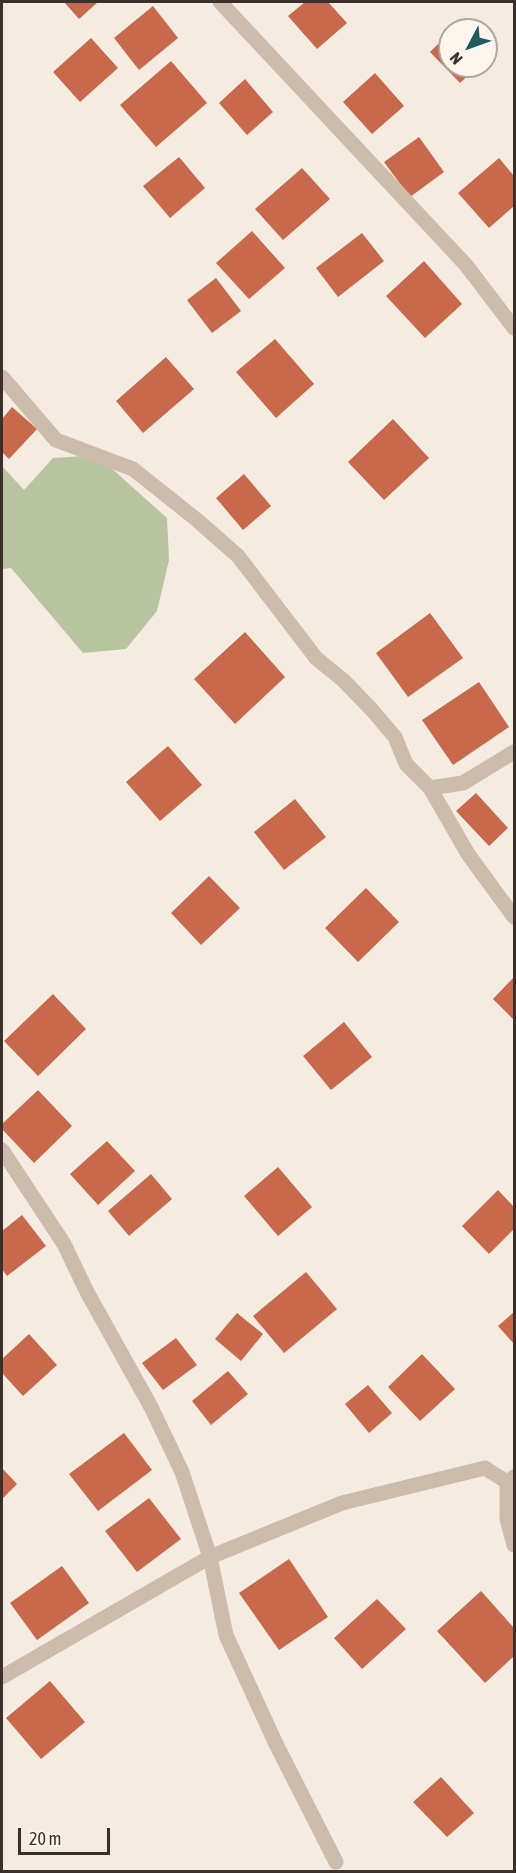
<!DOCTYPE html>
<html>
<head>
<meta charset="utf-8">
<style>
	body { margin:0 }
	#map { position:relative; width:516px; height:1873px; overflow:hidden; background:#f4ebe1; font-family:"Asap Condensed",sans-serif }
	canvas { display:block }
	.frame { position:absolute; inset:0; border:3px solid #3b302b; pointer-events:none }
	.north { position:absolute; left:438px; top:18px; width:60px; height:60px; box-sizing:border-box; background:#fbf5ee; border:2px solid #aea6a0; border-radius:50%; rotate:229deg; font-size:16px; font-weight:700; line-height:24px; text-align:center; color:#3b302b }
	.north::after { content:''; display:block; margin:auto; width:21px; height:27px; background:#1f5a5e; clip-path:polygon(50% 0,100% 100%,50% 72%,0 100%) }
	.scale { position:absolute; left:18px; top:1828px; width:92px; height:27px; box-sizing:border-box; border:3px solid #3b302b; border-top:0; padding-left:8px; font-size:18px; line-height:21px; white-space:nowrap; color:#3b302b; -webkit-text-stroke:4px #fbf5ee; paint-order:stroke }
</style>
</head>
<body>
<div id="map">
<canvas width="516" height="1873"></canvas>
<div class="frame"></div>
<div class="north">N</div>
<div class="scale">20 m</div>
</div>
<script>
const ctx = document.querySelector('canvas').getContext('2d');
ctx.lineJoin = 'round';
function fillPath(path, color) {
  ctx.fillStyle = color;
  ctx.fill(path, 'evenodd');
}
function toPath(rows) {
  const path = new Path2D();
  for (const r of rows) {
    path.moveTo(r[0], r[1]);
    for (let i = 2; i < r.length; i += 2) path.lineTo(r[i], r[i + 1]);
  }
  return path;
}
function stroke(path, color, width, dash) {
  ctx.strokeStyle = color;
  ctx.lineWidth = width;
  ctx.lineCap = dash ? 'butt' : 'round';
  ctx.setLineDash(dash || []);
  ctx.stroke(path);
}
fillPath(toPath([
	[83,456,109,466,167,518,169,560,157,611,126,649,83,653,11,568,2,569,2,466,24,490,53,458]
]), '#b8c4a0');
fillPath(toPath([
	[64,2,98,2,79,19],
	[305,2,328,2,347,23,317,49,288,16],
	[153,6,178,38,139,70,114,38],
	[465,18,477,30,452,30],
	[450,32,450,66,478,66,460,83,430,52],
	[91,38,118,68,80,102,53,72],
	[171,61,207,103,156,147,120,105],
	[375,73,404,106,372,134,343,102],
	[245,79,273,112,247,135,219,103],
	[419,137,444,172,410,197,384,162],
	[179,157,205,188,170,218,143,186],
	[499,158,514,176,514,206,489,228,458,193],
	[302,168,330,199,283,240,255,209],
	[252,231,285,268,249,299,216,263],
	[362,233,384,261,338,297,316,268],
	[424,261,462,304,425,338,386,296],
	[216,278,241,311,212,333,187,300],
	[275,339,314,384,276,418,236,372],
	[166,357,194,389,143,433,116,401],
	[12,407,37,429,9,459,2,452,2,419],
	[393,419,429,458,384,500,348,462],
	[244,474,271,506,243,530,216,498],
	[430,613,463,658,408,697,376,653],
	[245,632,285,677,235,724,194,679],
	[479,682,509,727,453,765,422,720],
	[168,746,202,785,160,821,126,782],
	[476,793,508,828,489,846,456,811],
	[295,799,326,837,284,870,254,832],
	[209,876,240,908,201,945,171,913],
	[366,888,399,922,358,962,325,928],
	[514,977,514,1020,493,999],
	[53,994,86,1029,38,1076,4,1041],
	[344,1022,372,1057,331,1090,303,1056],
	[38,1090,72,1126,34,1163,2,1129,2,1124],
	[107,1141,135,1171,98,1205,70,1174],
	[278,1167,312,1207,278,1236,244,1196],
	[151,1174,172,1199,129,1236,108,1211],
	[498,1190,514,1207,514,1229,489,1254,462,1226],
	[22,1215,46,1246,7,1276,2,1269,2,1231],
	[306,1272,337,1309,284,1353,253,1316],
	[514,1312,514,1344,498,1326],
	[237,1313,263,1334,241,1361,215,1339],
	[29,1334,57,1365,23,1396,2,1373,2,1359],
	[176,1338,197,1365,163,1390,142,1363],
	[422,1354,455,1389,420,1421,388,1387],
	[228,1371,248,1394,211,1425,192,1401],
	[368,1385,392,1413,369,1433,345,1404],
	[124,1433,152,1470,98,1511,69,1474],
	[2,1468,17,1484,2,1499],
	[149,1498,181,1539,137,1572,105,1531],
	[289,1559,328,1617,279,1650,239,1593],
	[62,1566,89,1603,37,1640,10,1603],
	[481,1591,514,1628,514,1656,485,1683,437,1631],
	[377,1599,406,1629,362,1669,334,1638],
	[50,1681,85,1722,41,1759,6,1718],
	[441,1777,474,1813,447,1837,413,1802]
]), '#c8694b');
stroke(toPath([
	[220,2,466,265,514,328],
	[2,377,56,440,133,469,197,520,238,556,316,658,344,681,372,710,395,737,406,764,430,788,463,783,514,752],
	[430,788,468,854,514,917],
	[2,1150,64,1244,87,1292,151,1407,182,1472,210,1557,226,1635,276,1744,336,1862],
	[514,1477,507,1482,507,1519,514,1545],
	[2,1677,210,1557,342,1503,485,1468,507,1482]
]), '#cdbbac', 15);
</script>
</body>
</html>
